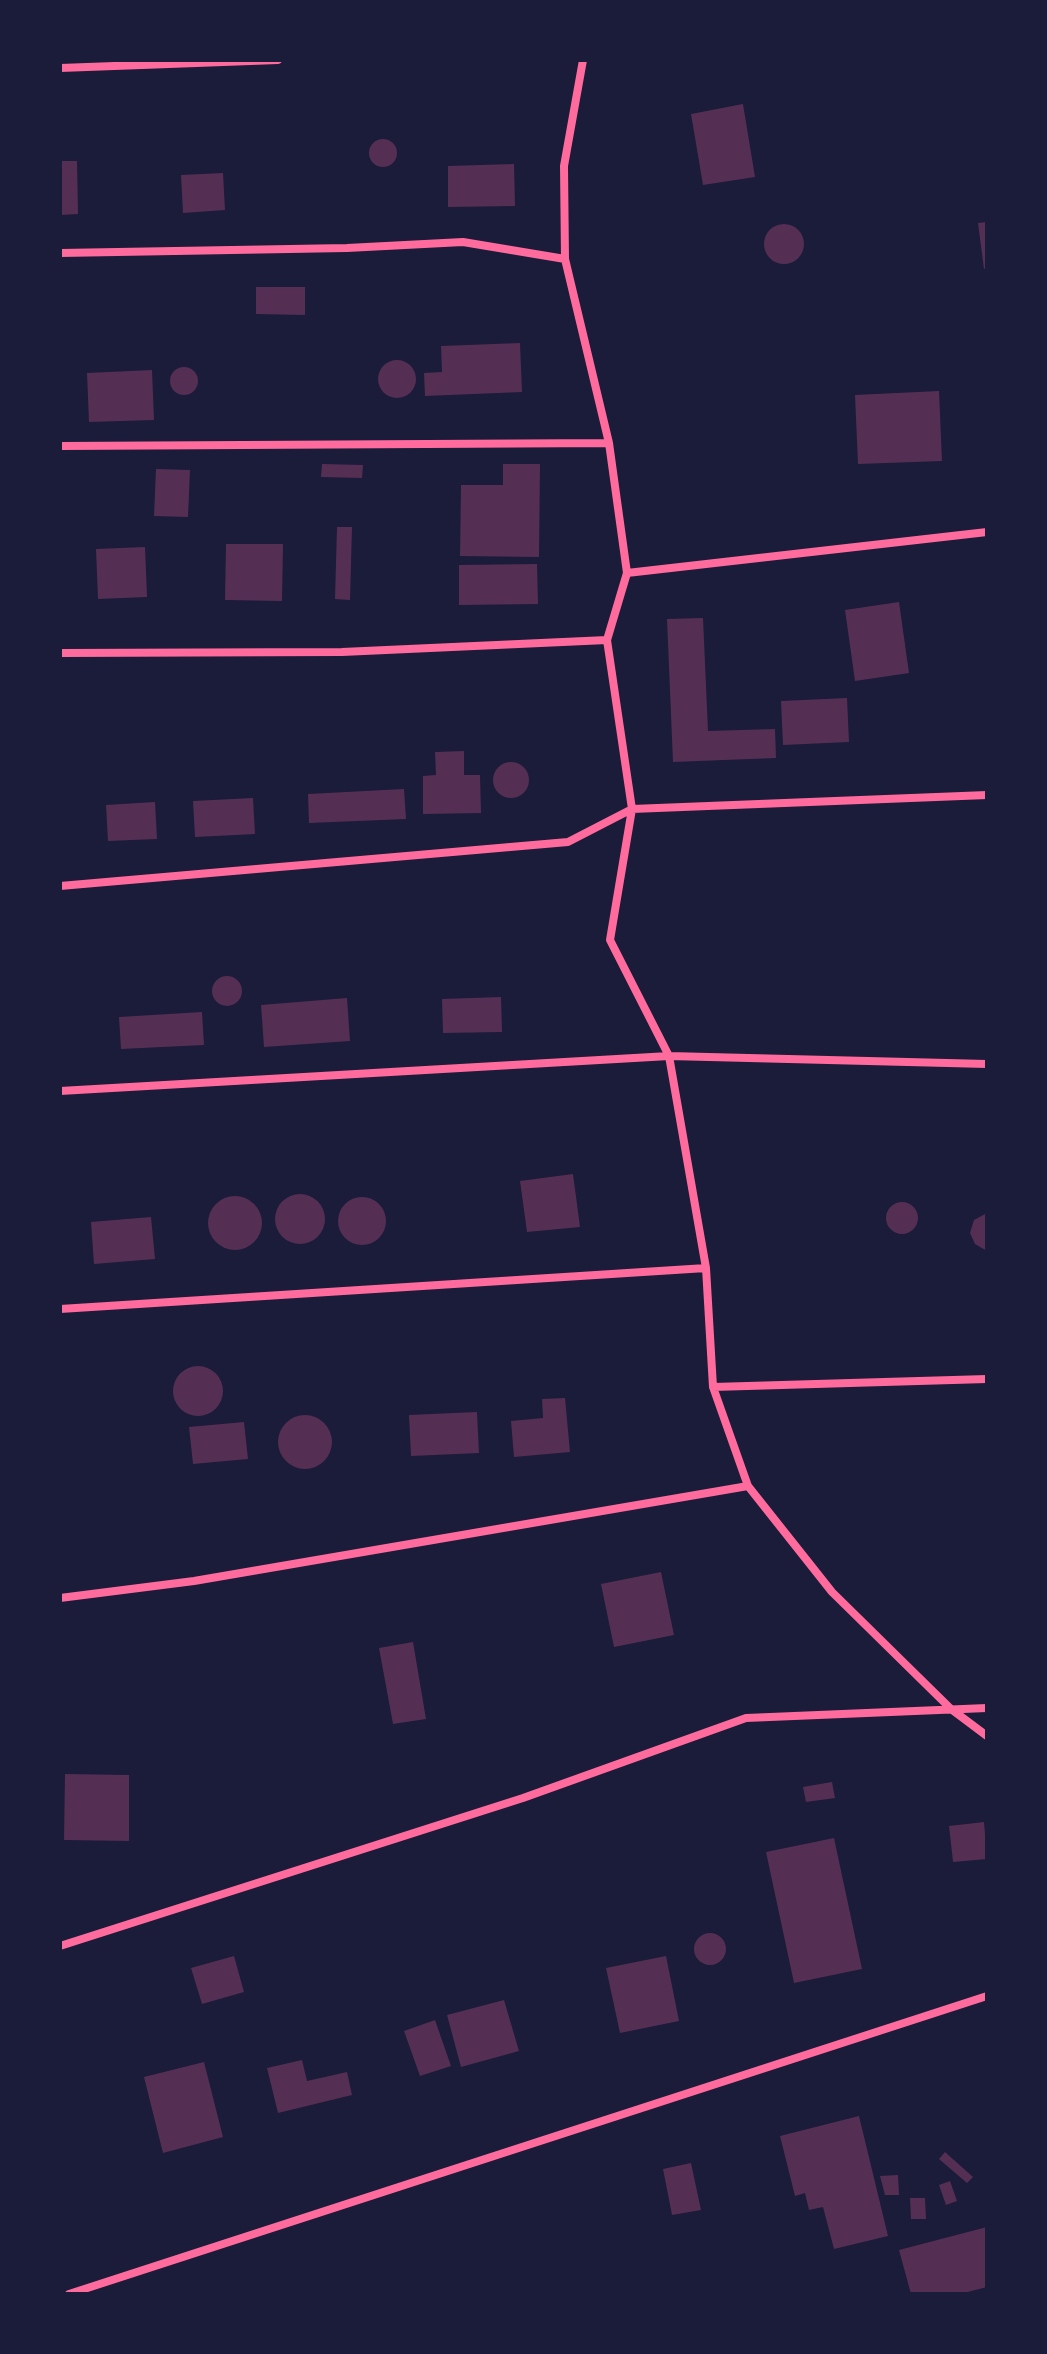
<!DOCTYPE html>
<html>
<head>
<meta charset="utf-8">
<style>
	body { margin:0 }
	#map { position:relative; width:1047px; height:2354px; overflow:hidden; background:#1b1b3a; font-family:"PT Serif",serif }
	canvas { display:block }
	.frame { position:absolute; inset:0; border:62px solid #1b1b3a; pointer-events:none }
</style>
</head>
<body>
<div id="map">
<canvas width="1047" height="2354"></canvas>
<div class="frame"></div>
</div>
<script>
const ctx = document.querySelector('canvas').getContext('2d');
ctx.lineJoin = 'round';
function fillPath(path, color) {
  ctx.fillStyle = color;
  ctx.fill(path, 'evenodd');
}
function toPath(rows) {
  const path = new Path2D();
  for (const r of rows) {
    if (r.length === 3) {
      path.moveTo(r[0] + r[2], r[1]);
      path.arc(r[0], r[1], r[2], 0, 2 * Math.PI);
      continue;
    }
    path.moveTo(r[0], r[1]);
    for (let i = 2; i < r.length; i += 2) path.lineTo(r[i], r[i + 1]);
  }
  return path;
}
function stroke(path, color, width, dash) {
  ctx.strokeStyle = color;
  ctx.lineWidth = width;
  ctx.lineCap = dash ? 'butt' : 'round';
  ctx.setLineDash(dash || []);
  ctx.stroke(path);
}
fillPath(toPath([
	[743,104,755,177,703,185,691,114],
	[383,153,14],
	[60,161,77,161,78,214,60,215],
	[514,164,515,206,448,207,448,166],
	[223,173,225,210,183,213,181,175],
	[987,222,987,268,984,269,978,223],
	[784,244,20],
	[256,287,305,287,305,315,256,314],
	[520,343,522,392,425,396,424,373,442,372,441,346],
	[397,379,19],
	[184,381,14],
	[152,370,154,420,89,422,87,373],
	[939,391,942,461,858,464,855,395],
	[322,464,363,465,362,478,321,477],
	[503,464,540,464,539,557,460,556,461,485,503,485],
	[156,469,190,470,188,517,154,516],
	[337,527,352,527,350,600,335,599],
	[226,544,283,544,282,601,225,600],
	[145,547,147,597,98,599,96,549],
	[537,564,538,604,459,605,459,565],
	[899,602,909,673,855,681,845,610],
	[703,618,708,731,775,729,776,758,673,762,667,619],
	[847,698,849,742,783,745,781,701],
	[464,751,464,775,480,775,481,813,423,814,423,776,436,775,435,752],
	[511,780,18],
	[404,789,406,819,309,823,308,794],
	[253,798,255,834,195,837,193,801],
	[155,802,157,839,108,841,106,805],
	[227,991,15],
	[501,997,502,1032,443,1033,442,999],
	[347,998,350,1041,264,1047,261,1005],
	[202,1012,204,1045,121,1049,119,1017],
	[573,1174,580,1227,527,1232,520,1181],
	[300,1219,25],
	[235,1223,27],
	[362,1221,24],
	[902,1218,16],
	[987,1213,987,1251,975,1244,970,1233,974,1220],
	[151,1217,155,1259,94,1264,91,1222],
	[198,1391,25],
	[565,1398,570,1452,514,1457,511,1421,543,1418,542,1399],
	[477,1412,479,1453,411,1456,409,1415],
	[305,1442,27],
	[244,1422,248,1459,193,1464,189,1427],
	[661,1572,674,1635,614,1647,601,1584],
	[413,1642,426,1719,393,1724,379,1648],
	[65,1774,129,1775,129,1841,64,1840],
	[832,1782,835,1798,806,1802,803,1787],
	[984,1822,987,1859,953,1862,949,1826],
	[834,1838,862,1969,794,1983,766,1852],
	[710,1949,16],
	[234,1956,244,1992,202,2004,191,1968],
	[666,1956,679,2021,620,2033,606,1968],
	[504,2000,519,2051,461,2067,447,2015],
	[435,2020,451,2066,420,2076,404,2031],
	[302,2060,307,2081,347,2072,352,2095,278,2113,267,2068],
	[204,2062,223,2137,163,2153,144,2077],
	[859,2116,888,2236,834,2249,823,2207,809,2210,805,2193,795,2196,780,2136],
	[945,2152,973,2177,967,2183,939,2159],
	[691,2163,701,2210,672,2215,663,2169],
	[898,2175,899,2195,885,2195,880,2176],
	[950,2181,957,2201,946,2205,939,2185],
	[910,2198,925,2198,926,2219,911,2219],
	[987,2227,987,2287,960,2294,911,2294,899,2250]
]), '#542f53');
stroke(toPath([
	[583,60,564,166,565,259,609,443,627,573,607,640,632,809,610,940,669,1056,706,1268,713,1387,748,1486,832,1592,951,1709,987,1736],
	[60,68,278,60],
	[60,253,347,248,463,242,565,259],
	[60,446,609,443],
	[627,573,987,532],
	[60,653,342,652,607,640],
	[60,886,568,842,632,809,987,795],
	[60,1091,669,1056,987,1064],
	[60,1309,706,1268],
	[713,1387,987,1379],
	[60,1598,194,1581,748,1486],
	[60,1946,523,1798,746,1718,987,1708],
	[69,2294,987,1996]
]), '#ff6b9d', 8);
</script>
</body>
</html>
